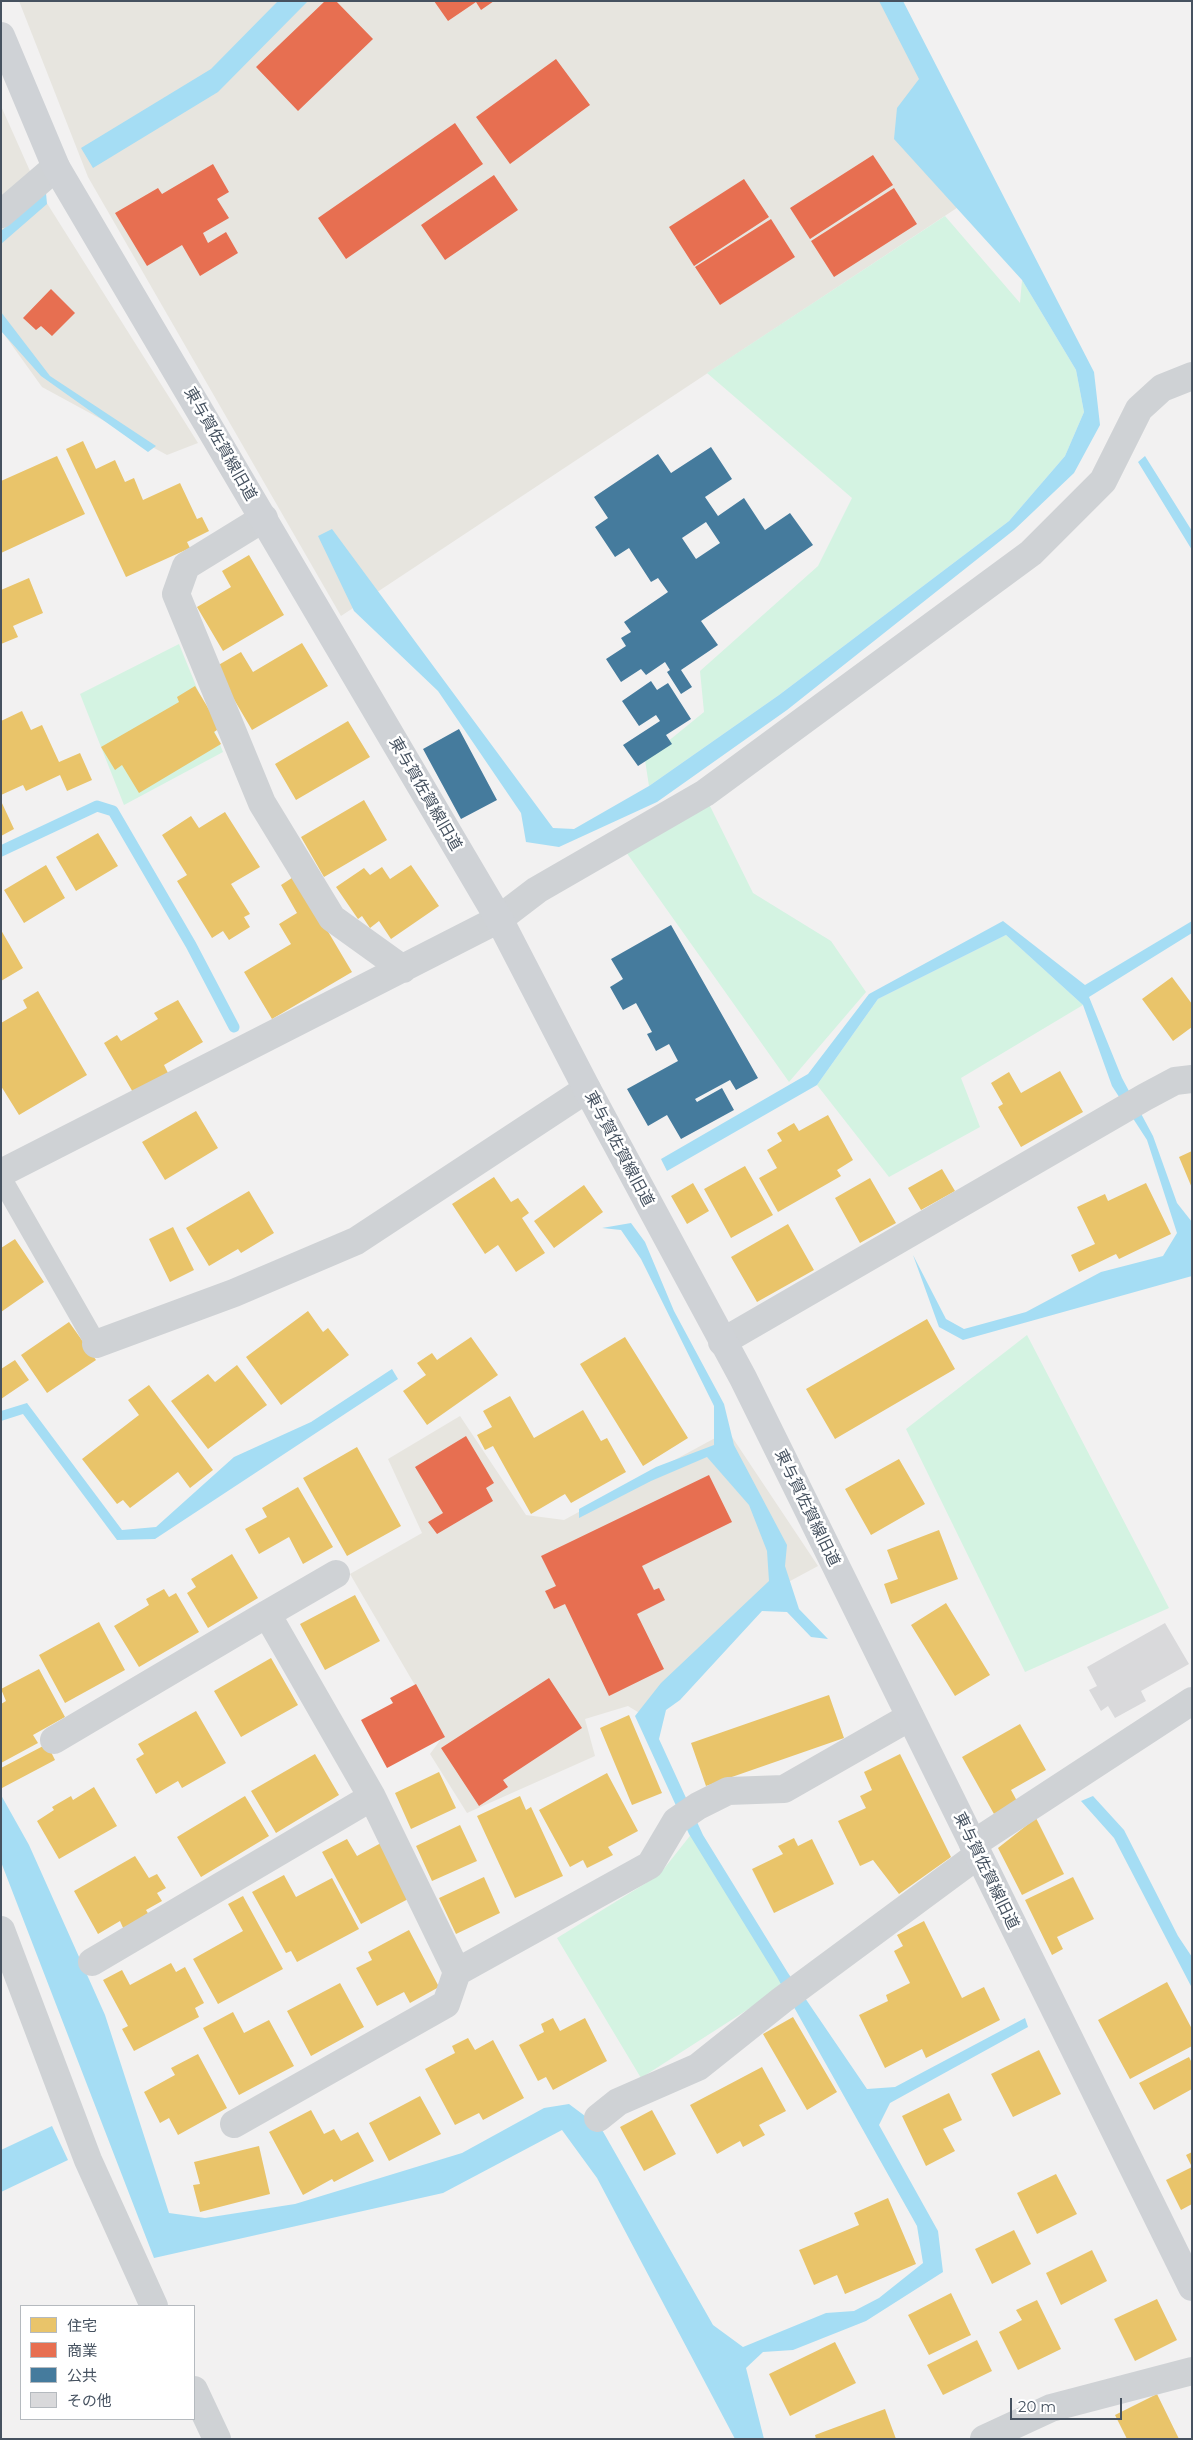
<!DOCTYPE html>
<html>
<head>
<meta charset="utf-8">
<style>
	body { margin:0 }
	#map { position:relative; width:1193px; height:2440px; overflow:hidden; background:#f2f1f1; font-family:Montserrat,"Noto Sans JP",sans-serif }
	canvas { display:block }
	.frame { position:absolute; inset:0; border:2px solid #465260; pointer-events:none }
	.legend { position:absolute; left:20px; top:2305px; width:175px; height:115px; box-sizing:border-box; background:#fff; border:1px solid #b5babf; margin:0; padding:6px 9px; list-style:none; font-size:15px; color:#465260 }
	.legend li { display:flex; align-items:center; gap:10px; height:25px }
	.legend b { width:25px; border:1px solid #b5babf }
	.scale { position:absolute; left:1010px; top:2398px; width:112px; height:22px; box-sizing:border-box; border:2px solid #465260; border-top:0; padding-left:6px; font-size:15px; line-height:18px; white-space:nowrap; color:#465260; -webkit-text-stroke:4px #fff; paint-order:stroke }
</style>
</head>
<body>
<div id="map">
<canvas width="1193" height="2440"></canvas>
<div class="frame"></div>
<ul class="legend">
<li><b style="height:14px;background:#e9c46a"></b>住宅</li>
<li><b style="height:14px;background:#e76f51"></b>商業</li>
<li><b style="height:14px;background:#457b9d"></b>公共</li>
<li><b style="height:14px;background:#d9d9db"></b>その他</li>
</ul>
<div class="scale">20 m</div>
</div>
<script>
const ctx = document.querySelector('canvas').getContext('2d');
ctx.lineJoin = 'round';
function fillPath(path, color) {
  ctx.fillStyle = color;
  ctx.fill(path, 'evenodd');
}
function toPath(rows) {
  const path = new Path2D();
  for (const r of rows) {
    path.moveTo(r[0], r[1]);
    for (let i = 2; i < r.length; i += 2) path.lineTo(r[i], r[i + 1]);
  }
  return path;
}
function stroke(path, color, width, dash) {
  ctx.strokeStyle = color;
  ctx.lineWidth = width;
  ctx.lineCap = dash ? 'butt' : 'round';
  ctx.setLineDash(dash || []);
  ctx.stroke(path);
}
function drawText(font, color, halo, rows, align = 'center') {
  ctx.font = font + ' Montserrat,"Noto Sans JP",sans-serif';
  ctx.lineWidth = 5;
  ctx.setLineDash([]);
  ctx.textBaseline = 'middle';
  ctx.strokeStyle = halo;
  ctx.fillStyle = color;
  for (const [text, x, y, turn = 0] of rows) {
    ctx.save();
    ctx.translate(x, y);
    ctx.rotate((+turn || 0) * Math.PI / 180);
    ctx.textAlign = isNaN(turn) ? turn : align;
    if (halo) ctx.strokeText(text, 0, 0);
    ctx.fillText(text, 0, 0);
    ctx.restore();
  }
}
fillPath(toPath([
	[19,1,896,1,990,186,341,616,88,177],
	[1,106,38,189,198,443,167,455,42,387,1,330],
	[460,1416,526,1515,564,1520,728,1431,818,1566,779,1587,646,1717,628,1706,585,1719,595,1756,467,1813,430,1754,444,1735,350,1574,422,1533,388,1459]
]), '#e7e5df');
fillPath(toPath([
	[945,216,1020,303,1022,280,1076,370,1084,412,1065,456,1009,521,779,695,649,786,645,760,704,712,700,671,818,566,852,498,707,373],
	[179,644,223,752,124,805,80,694],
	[708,802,753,893,831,941,866,992,789,1082,626,852],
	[1006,935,1083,1005,961,1078,980,1127,889,1177,817,1085,878,999],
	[1027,1335,1169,1608,1025,1672,906,1429],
	[693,1832,789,1983,641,2078,557,1938,659,1875]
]), '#d4f3e2');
fillPath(toPath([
	[278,1,308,1,218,92,93,168,81,148,211,69],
	[879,1,903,1,1094,372,1100,425,1074,473,1014,530,787,710,657,802,559,847,526,842,521,813,438,691,354,611,318,536,332,529,553,828,574,829,649,786,779,695,1009,521,1065,456,1084,412,1076,370,1022,280,894,139,897,108,919,79],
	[46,193,47,204,1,244,1,231],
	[1,312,50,376,156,446,148,452,41,376,1,331],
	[1145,456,1192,531,1192,550,1138,462],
	[1003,921,1085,985,1192,921,1192,933,1089,997,1122,1078,1153,1136,1177,1203,1192,1222,1192,1276,963,1340,939,1327,913,1255,946,1319,964,1329,1026,1312,1101,1272,1163,1256,1177,1233,1147,1140,1112,1086,1083,1005,1006,935,878,999,817,1085,667,1171,661,1159,808,1074,869,994],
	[631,1223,645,1242,674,1311,724,1404,734,1445,787,1545,785,1566,799,1609,828,1639,811,1637,787,1612,762,1611,680,1700,666,1710,659,1739,703,1835,788,1973,867,2089,895,2087,1025,2018,1028,2027,890,2103,879,2125,938,2231,943,2272,866,2321,793,2350,763,2352,746,2368,764,2439,735,2439,597,2178,562,2130,443,2193,154,2258,1,1862,1,1795,29,1845,105,2015,169,2213,205,2218,295,2204,462,2153,544,2108,569,2104,601,2128,713,2325,743,2347,826,2313,854,2311,879,2298,923,2263,917,2226,777,1977,689,1834,635,1716,661,1683,769,1581,767,1551,749,1505,707,1457,651,1481,579,1518,579,1509,656,1467,714,1445,714,1406,641,1259,621,1230,602,1228],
	[392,1369,398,1379,155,1539,117,1540,23,1414,1,1421,1,1411,27,1403,122,1530,156,1527,234,1457,311,1422],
	[1093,1796,1124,1830,1178,1936,1192,1957,1192,1988,1114,1838,1081,1801],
	[52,2126,68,2160,1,2192,1,2150]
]), '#a5ddf4');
fillPath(toPath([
	[83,441,96,469,115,460,125,482,134,478,143,500,180,483,197,519,202,517,209,531,187,542,190,548,126,577,66,449],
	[57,456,85,514,1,553,1,481],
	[249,555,284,615,223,651,197,607,231,587,222,571],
	[29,578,43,613,13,626,18,637,1,644,1,590],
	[302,643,328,686,252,730,215,667,241,652,253,672],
	[195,686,220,728,214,732,221,744,139,793,122,765,115,770,101,747,179,702,177,697],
	[22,711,31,730,42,725,59,762,80,753,92,780,67,791,60,775,26,791,23,785,1,795,1,721],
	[348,721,370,757,296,800,275,764],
	[364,800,387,840,324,877,301,837],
	[1,801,14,829,1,836],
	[225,812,260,867,231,884,250,914,244,917,250,927,229,940,223,931,212,938,177,881,187,875,162,835,191,816,199,828],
	[98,833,118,866,76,891,56,857],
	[46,865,65,898,24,923,4,890],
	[411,865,439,906,391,939,379,921,370,928,362,916,358,919,336,887,364,868,370,875,382,867,390,879],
	[295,876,352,972,272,1019,244,972,291,944,279,924,297,913,281,885],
	[1,930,23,968,1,981],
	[1172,977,1192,1004,1192,1027,1173,1041,1142,999],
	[38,991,87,1075,19,1115,1,1086,1,1023,27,1008,23,1000],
	[178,1000,203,1042,164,1065,168,1073,134,1094,104,1043,117,1035,121,1041,158,1019,154,1013],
	[1060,1071,1083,1112,1021,1147,998,1107,1003,1104,991,1083,1009,1072,1021,1093],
	[196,1111,218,1148,165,1180,142,1142],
	[828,1115,853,1160,837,1170,841,1176,778,1212,759,1178,777,1168,767,1150,782,1141,777,1133,794,1123,799,1131],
	[1192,1151,1192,1188,1179,1157],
	[745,1166,773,1215,731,1238,704,1189],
	[942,1169,955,1191,921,1210,908,1188],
	[494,1177,511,1202,518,1198,529,1213,522,1218,545,1253,516,1272,498,1245,485,1254,452,1204],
	[870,1178,896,1223,860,1243,835,1198],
	[693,1183,709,1211,687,1224,671,1196],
	[1146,1183,1171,1234,1119,1259,1116,1254,1079,1272,1071,1255,1095,1244,1077,1207,1105,1194,1108,1201],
	[584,1185,603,1212,554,1248,534,1221],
	[249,1191,274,1233,241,1253,238,1249,209,1266,186,1228],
	[788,1224,814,1270,757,1302,731,1257],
	[173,1227,194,1270,170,1282,149,1239],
	[15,1239,44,1282,1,1312,1,1248],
	[308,1311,323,1332,328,1328,349,1355,281,1405,246,1357],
	[927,1319,955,1369,835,1439,806,1389],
	[69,1322,96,1360,47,1393,21,1355],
	[471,1337,498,1375,427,1425,403,1391,426,1375,417,1363,432,1353,437,1360],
	[625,1337,688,1438,643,1466,580,1364],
	[15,1360,29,1380,1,1399,1,1369],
	[237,1365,267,1405,208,1449,171,1401,208,1374,215,1382],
	[149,1385,213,1470,190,1488,178,1472,130,1508,123,1500,117,1504,82,1459,139,1415,128,1400],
	[510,1396,534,1438,583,1410,601,1441,607,1438,626,1472,571,1503,565,1494,531,1514,493,1446,485,1450,477,1435,492,1427,483,1411],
	[357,1447,401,1526,347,1556,303,1478],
	[899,1459,925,1504,871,1535,845,1489],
	[298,1487,333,1547,303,1564,289,1537,259,1554,245,1529,267,1517,262,1508],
	[939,1530,958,1579,891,1604,884,1584,898,1579,887,1550],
	[232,1554,258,1598,208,1628,187,1593,196,1587,191,1579],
	[164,1589,169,1597,176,1593,199,1632,139,1667,114,1626,149,1605,146,1599],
	[355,1595,380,1641,325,1670,300,1624],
	[946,1603,990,1675,955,1696,911,1625],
	[99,1622,125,1670,65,1703,39,1655],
	[271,1658,298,1705,241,1737,214,1691],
	[39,1669,65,1717,33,1735,38,1743,1,1763,1,1704,6,1701,1,1689],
	[829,1695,844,1738,706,1786,691,1743],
	[196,1711,226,1763,182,1788,178,1781,156,1794,136,1759,144,1754,138,1744],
	[629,1715,662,1793,632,1805,600,1728],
	[1020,1724,1046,1770,1011,1790,1017,1801,994,1814,962,1757],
	[47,1744,55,1760,2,1788,1,1768],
	[315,1754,339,1795,276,1833,251,1791],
	[900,1754,951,1857,899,1894,873,1860,860,1866,838,1821,866,1808,860,1796,872,1790,864,1772],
	[439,1772,456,1808,411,1829,395,1793],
	[607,1773,638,1831,608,1847,613,1855,587,1868,583,1860,570,1867,539,1810],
	[94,1787,117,1826,59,1859,37,1821,54,1810,52,1807,71,1796,73,1800],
	[245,1796,269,1836,201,1877,177,1837],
	[520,1796,526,1810,531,1807,563,1876,515,1898,477,1816],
	[1036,1818,1064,1874,1022,1895,998,1848],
	[460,1825,477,1861,432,1881,416,1846],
	[794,1838,798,1846,812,1839,834,1884,774,1913,752,1869,783,1854,778,1846],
	[347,1839,357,1856,381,1843,410,1898,361,1924,322,1852],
	[135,1856,149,1878,157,1874,166,1888,157,1893,162,1901,146,1910,149,1915,124,1930,120,1921,98,1934,74,1891],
	[284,1875,296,1897,332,1878,359,1929,297,1962,291,1951,286,1953,252,1892],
	[484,1877,500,1913,456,1934,439,1898],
	[1073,1877,1094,1919,1057,1937,1063,1949,1052,1955,1025,1900],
	[243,1896,283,1969,218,2004,193,1959,243,1931,228,1904],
	[924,1921,962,1998,984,1987,1000,2020,926,2058,922,2049,885,2068,859,2015,888,2001,886,1995,910,1983,894,1951,903,1946,897,1935],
	[409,1930,439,1987,410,2003,404,1992,377,2006,356,1968,372,1960,368,1952],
	[171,1963,176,1972,185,1967,204,2003,195,2008,199,2017,134,2051,122,2029,128,2026,103,1980,122,1970,130,1985],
	[1167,1982,1192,2029,1192,2046,1130,2079,1098,2020],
	[340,1983,364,2027,311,2056,287,2011],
	[233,2012,244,2033,269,2020,294,2066,239,2095,203,2028],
	[793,2017,837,2092,807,2110,763,2034],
	[553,2018,560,2031,585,2018,607,2061,553,2090,546,2077,538,2081,519,2045,544,2032,541,2024],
	[468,2038,475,2050,493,2040,524,2098,483,2120,479,2113,455,2125,425,2069,455,2053,452,2046],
	[1039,2050,1061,2094,1013,2117,991,2074],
	[198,2054,227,2108,178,2135,169,2118,160,2123,144,2092,175,2075,171,2068],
	[1189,2057,1192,2063,1192,2089,1154,2110,1139,2083],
	[762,2067,786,2111,759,2125,765,2135,743,2147,740,2141,717,2154,690,2105],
	[949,2093,962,2120,943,2129,955,2151,926,2166,902,2116],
	[420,2096,441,2134,389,2161,369,2123],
	[311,2110,324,2134,334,2129,341,2141,358,2132,374,2161,334,2182,332,2179,303,2195,269,2132],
	[652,2110,676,2154,644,2171,620,2127],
	[259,2146,270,2194,200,2212,193,2185,200,2184,194,2162],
	[1192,2152,1192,2167,1186,2155],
	[1192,2167,1192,2204,1181,2210,1166,2180],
	[1056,2174,1077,2214,1037,2234,1017,2193],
	[888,2198,916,2264,845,2294,837,2275,814,2285,799,2250,859,2225,854,2213],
	[1014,2230,1031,2264,992,2284,975,2249],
	[1092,2250,1107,2281,1061,2305,1046,2273],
	[951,2293,971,2335,929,2355,908,2315],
	[1157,2299,1177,2340,1135,2361,1114,2319],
	[1037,2300,1061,2349,1018,2370,999,2332,1022,2320,1016,2310],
	[977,2340,992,2371,943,2395,927,2365],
	[835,2342,856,2383,790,2416,769,2374],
	[1157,2394,1179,2439,1127,2439,1115,2415],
	[885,2409,896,2439,816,2439,815,2435]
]), '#e9c46a');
fillPath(toPath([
	[325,1,336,1,373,39,298,111,256,67],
	[434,1,494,1,481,10,476,2,448,21],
	[556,59,590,105,510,164,476,117],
	[455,123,483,164,346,259,318,218],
	[873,155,893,185,810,239,790,208],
	[213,164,229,192,217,199,229,218,203,233,208,243,226,232,238,253,200,276,182,245,147,266,115,213,158,188,162,194],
	[494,175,518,210,445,260,421,225],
	[744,179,769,217,694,266,669,227],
	[894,188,917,224,834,277,811,241],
	[771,219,795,257,720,305,695,267],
	[51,289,75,313,52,336,41,326,36,330,23,318],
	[466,1436,494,1483,486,1488,493,1501,437,1534,428,1522,443,1513,415,1467],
	[709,1475,732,1522,642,1566,654,1590,659,1588,665,1600,637,1614,664,1669,609,1696,565,1604,554,1609,545,1591,556,1586,541,1556],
	[549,1678,582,1728,503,1780,508,1787,479,1806,441,1748],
	[416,1684,445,1737,387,1768,361,1720,393,1703,390,1698]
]), '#e76f51');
fillPath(toPath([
	[711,447,732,479,705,497,718,516,744,498,765,530,790,513,813,545,701,621,718,645,681,670,692,687,681,694,667,672,670,670,665,662,646,675,641,669,621,682,606,659,626,646,621,638,631,632,624,622,668,592,658,578,651,582,629,548,615,557,595,527,608,518,594,497,658,454,671,473],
	[706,522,720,543,696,559,682,538],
	[651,681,657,690,668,683,691,719,666,735,672,744,638,766,623,745,660,721,656,715,639,726,622,701],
	[459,729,497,800,461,819,423,749],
	[671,925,758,1078,736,1090,730,1080,695,1099,697,1102,722,1088,734,1110,681,1139,667,1115,648,1126,627,1089,678,1061,669,1044,656,1051,647,1034,652,1032,636,1003,623,1010,610,987,623,979,611,959]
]), '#457b9d');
stroke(toPath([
	[1,851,97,806,113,811,191,945,234,1027]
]), '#a5ddf4', 11);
fillPath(toPath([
	[1165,1623,1189,1664,1141,1691,1146,1701,1115,1718,1108,1706,1101,1711,1089,1690,1097,1686,1087,1667]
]), '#d9d9db');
stroke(toPath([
	[1,1178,96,1344]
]), '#cfd2d5', 21);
stroke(toPath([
	[1,214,56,167],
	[264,518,186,566,176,594,262,803,332,918,403,969],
	[1,1173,499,919,537,890,705,793,1031,553,1103,481,1139,409,1162,388,1192,376],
	[722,1342,1145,1097,1175,1081,1192,1079],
	[96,1344,234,1293,356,1241,587,1089],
	[267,1614,336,1574],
	[54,1740,267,1614,372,1797,457,1972],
	[973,1844,1192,1701],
	[1,1930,88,2160,154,2306],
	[92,1962,372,1797],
	[598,2118,618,2102,698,2067,782,2000,978,1855],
	[234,2124,446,2004,457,1972,650,1865,676,1821,698,1806,728,1791,784,1789,910,1717],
	[194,2390,217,2439],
	[984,2439,1051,2408,1192,2371]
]), '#cfd2d5', 28);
stroke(toPath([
	[1,36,56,167,499,919,587,1089,743,1378,1192,2287]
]), '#cfd2d6', 28);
drawText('16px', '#465260', '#fff', [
	["東与賀佐賀線旧道",220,444,60],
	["東与賀佐賀線旧道",425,794,60],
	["東与賀佐賀線旧道",619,1149,62],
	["東与賀佐賀線旧道",807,1508,64],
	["東与賀佐賀線旧道",986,1871,64]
]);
</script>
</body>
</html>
